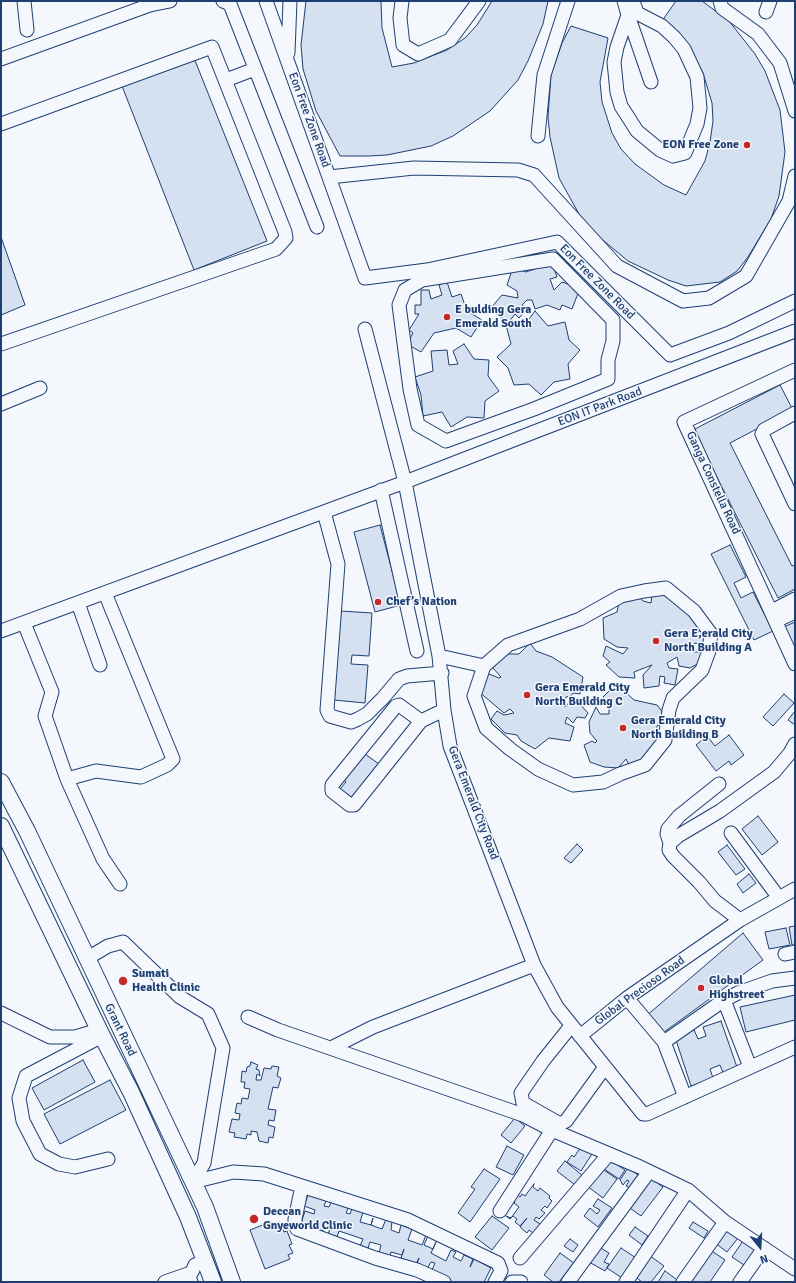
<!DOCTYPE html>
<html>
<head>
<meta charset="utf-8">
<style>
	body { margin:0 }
	#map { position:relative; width:796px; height:1283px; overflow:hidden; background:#f4f7fb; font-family:Signika,sans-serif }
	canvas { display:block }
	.frame { position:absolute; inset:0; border:2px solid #1d3f73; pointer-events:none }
	.north { position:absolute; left:740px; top:1227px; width:40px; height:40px; -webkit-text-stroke:3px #f4f7fb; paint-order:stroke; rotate:162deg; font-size:11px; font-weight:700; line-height:16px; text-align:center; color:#1d3f73 }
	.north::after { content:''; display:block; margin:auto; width:14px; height:18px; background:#1d3f73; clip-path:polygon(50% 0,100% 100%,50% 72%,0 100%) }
</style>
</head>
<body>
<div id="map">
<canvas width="796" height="1283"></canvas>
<div class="frame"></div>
<div class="north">N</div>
</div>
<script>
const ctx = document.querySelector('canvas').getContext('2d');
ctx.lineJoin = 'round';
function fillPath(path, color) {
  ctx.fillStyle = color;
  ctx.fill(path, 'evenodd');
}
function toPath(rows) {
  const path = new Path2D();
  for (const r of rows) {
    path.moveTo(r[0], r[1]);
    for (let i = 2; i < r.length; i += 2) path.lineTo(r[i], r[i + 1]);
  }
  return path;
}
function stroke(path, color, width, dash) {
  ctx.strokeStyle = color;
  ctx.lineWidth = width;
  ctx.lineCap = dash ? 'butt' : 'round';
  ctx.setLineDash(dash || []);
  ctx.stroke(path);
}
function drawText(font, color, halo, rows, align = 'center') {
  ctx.font = font + ' Signika,sans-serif';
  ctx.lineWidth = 3;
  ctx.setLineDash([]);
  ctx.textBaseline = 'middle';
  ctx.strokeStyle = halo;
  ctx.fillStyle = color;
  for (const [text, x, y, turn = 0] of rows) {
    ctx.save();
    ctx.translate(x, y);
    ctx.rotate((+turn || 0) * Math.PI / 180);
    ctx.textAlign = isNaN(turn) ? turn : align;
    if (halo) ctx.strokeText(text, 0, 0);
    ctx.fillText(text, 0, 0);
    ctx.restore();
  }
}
const building = toPath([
	[306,1,381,1,382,28,392,67,414,63,447,50,465,38,477,25,492,1,548,1,543,24,528,61,518,80,490,111,453,136,431,146,387,155,369,156,340,156,316,111,303,69,301,45,306,1],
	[676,1,702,1,729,21,755,54,765,71,780,110,785,152,779,196,771,219,748,257,737,271,720,282,686,286,668,280,628,261,592,231,579,214,559,178,550,137,548,117,551,75,562,43,571,26,608,38,600,82,602,102,612,133,621,149,635,164,664,185,686,195,705,161,710,142,713,121,712,103,703,73,693,55,662,21,676,1],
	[194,58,267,241,194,270,122,86,194,58],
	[1,237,25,305,1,315,1,237],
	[552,263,557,277,550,279,554,290,562,282,580,288,572,309,562,305,560,310,547,305,535,309,532,300,527,300,522,305,527,309,519,318,515,314,508,323,490,309,502,295,518,298,517,291,507,285,513,267,526,272,552,263],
	[447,282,452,297,461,294,467,311,482,320,471,337,456,328,434,333,421,352,407,344,413,333,409,330,419,314,415,314,415,305,421,305,421,290,429,290,431,299,442,295,439,285,447,282],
	[535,311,548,326,565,322,569,340,580,350,568,364,570,379,554,382,541,395,529,384,514,385,508,368,497,357,511,344,506,325,523,327,535,311],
	[464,344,474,359,489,360,488,376,499,391,485,401,484,418,467,417,451,427,442,412,423,416,421,395,415,377,433,371,431,351,447,350,449,365,458,364,453,351,464,344],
	[780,385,793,410,730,443,792,566,795,565,795,589,778,598,693,430,780,385],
	[380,525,401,605,375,612,354,532,380,525],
	[730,545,746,577,734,583,741,598,753,592,773,631,754,640,711,554,730,545],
	[636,593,643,601,651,603,652,595,663,594,675,599,704,627,696,634,707,636,702,644,695,643,691,647,694,652,703,652,701,662,690,668,679,666,677,657,667,663,669,668,678,669,675,685,664,683,665,677,660,676,659,686,644,688,643,675,652,665,634,672,635,678,619,677,606,665,610,662,603,656,606,646,623,654,628,648,617,647,604,639,603,618,617,612,620,597,636,593],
	[341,611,372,613,369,656,352,655,351,664,368,665,365,703,334,700,341,611],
	[795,622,795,651,784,627,795,622],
	[530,643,536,651,552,657,583,677,580,694,573,693,571,696,566,697,564,701,558,701,565,707,572,699,577,701,588,713,585,718,577,717,573,723,567,717,565,723,574,727,570,741,549,738,535,749,521,741,517,735,505,733,491,719,497,711,504,715,514,713,510,709,504,713,478,691,483,681,489,674,499,678,501,677,493,668,504,654,519,654,530,643],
	[618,685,634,700,657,705,664,714,662,724,657,726,655,731,658,735,658,743,642,763,630,767,626,759,618,768,604,767,590,762,584,745,592,741,595,743,597,741,590,733,589,722,596,707,600,714,609,714,609,708,603,697,610,690,618,685],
	[784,694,794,703,773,726,763,717,784,694],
	[795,711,795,725,788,720,795,711],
	[729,735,744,755,731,765,729,761,716,771,696,745,707,736,715,746,729,735],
	[365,754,379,764,354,799,340,789,346,782,341,778,356,758,360,761,365,754],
	[758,816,778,842,762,855,742,829,758,816],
	[577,844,583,850,571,863,564,858,577,844],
	[727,845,745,869,736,875,718,852,727,845],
	[749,874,756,883,743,893,737,884,749,874],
	[795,926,795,945,792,945,789,927,795,926],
	[786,928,790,945,769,949,765,932,786,928],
	[743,933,763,960,660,1035,645,1017,743,933],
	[795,995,795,1020,746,1032,740,1007,795,995],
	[721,1021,738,1070,724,1075,720,1065,710,1069,713,1078,691,1086,675,1037,694,1030,698,1039,706,1036,703,1027,721,1021],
	[83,1060,95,1082,44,1110,32,1088,83,1060],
	[251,1062,258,1065,256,1069,259,1070,260,1076,257,1074,256,1080,261,1080,264,1068,271,1069,272,1066,279,1067,277,1076,281,1078,278,1088,273,1087,268,1109,276,1110,274,1121,269,1120,268,1125,275,1127,273,1138,269,1137,268,1143,259,1141,257,1132,251,1131,251,1135,247,1134,246,1139,234,1137,235,1133,229,1132,232,1119,239,1120,240,1114,235,1113,237,1103,241,1104,242,1098,248,1099,250,1089,244,1088,245,1082,241,1082,242,1071,246,1072,247,1067,250,1066,251,1062],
	[110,1080,126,1110,60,1144,44,1114,110,1080],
	[515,1118,525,1126,511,1143,501,1135,515,1118],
	[507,1146,524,1155,513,1175,496,1167,507,1146],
	[581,1147,592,1154,581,1171,567,1162,572,1155,574,1157,581,1147],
	[607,1158,625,1170,619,1179,601,1167,607,1158],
	[565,1161,583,1176,575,1185,557,1171,565,1161],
	[601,1168,617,1179,603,1198,587,1186,601,1168],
	[628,1168,638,1175,630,1188,626,1186,629,1181,627,1180,623,1185,620,1180,628,1168],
	[484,1169,500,1179,470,1222,458,1213,475,1189,471,1187,484,1169],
	[649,1177,663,1187,641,1216,627,1206,649,1177],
	[534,1184,533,1187,538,1191,540,1188,550,1196,549,1198,552,1201,547,1208,545,1206,541,1210,545,1213,539,1219,536,1217,534,1220,540,1224,533,1233,529,1230,527,1233,520,1227,527,1218,520,1226,515,1222,517,1219,513,1216,510,1219,506,1216,511,1218,519,1207,514,1203,515,1202,513,1200,518,1195,520,1197,522,1194,525,1196,534,1184],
	[310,1190,328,1196,324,1206,329,1207,332,1200,349,1206,346,1213,350,1214,353,1206,364,1209,360,1222,371,1225,373,1218,371,1225,382,1229,386,1219,392,1221,391,1230,399,1233,401,1225,412,1229,408,1240,422,1245,426,1235,428,1236,424,1245,433,1249,436,1242,431,1253,446,1261,451,1250,456,1252,453,1257,461,1261,464,1255,473,1259,470,1267,474,1259,491,1268,484,1282,452,1282,431,1272,435,1263,431,1262,427,1269,417,1264,419,1258,416,1264,401,1258,404,1249,402,1255,391,1252,390,1256,379,1253,381,1245,370,1242,368,1248,360,1246,363,1239,339,1231,337,1237,328,1234,330,1229,324,1228,322,1232,313,1229,315,1224,311,1223,309,1228,300,1226,305,1211,314,1214,315,1210,304,1206,310,1190],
	[598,1199,612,1208,598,1227,584,1216,590,1208,597,1214,600,1210,593,1206,598,1199],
	[492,1216,509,1228,492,1250,475,1237,492,1216],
	[270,1222,271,1226,280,1222,284,1232,287,1231,292,1244,289,1245,293,1253,288,1255,290,1259,265,1269,250,1230,270,1222],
	[693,1222,708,1231,704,1238,689,1228,693,1222],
	[635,1227,648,1236,642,1245,629,1235,635,1227],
	[725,1228,738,1238,727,1252,714,1242,725,1228],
	[745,1238,760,1249,747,1267,732,1257,745,1238],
	[570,1239,578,1245,573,1252,564,1246,570,1239],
	[599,1247,609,1253,604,1262,609,1264,605,1271,589,1262,599,1247],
	[621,1248,636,1258,622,1278,607,1268,621,1248],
	[709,1249,725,1260,710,1282,686,1282,709,1249],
	[560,1253,574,1263,559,1282,553,1282,544,1275,560,1253],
	[649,1255,664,1266,651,1282,642,1282,633,1275,649,1255],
	[665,1271,680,1282,658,1282,665,1271]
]);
fillPath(building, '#d5e0f0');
stroke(building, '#1d3f73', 1);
const minor = toPath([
	[24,1,27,30],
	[223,1,230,4,317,227],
	[266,1,365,278,427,270,557,242,670,355,729,333,795,301],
	[402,1,400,18,403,45,418,54,450,40,479,1],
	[624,1,628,15,617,47,614,62,617,92,621,106,637,131,660,150,673,156,685,153,697,124,700,108,697,77,684,49,674,37,662,26,637,13,633,1],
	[720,1,722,8,758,34,780,63,795,111],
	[766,12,770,1],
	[628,15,651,82],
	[288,53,290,1],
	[1,59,150,5,170,1],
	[226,80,255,69],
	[1,124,212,47,285,232,286,238,276,249,1,344],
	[538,136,544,75,568,1],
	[329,177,414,168,518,170,534,175,617,266,683,301,709,298,746,276,789,201,795,176],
	[553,259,613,320,613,341,608,360,608,379,534,409,446,441,418,425,410,389,399,305,405,290,422,280,553,259],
	[365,329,405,482,439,656,444,710,450,746,534,965,557,1007,643,1114,647,1114,795,1047],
	[795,370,684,422,795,664],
	[1,404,40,388],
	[795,413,764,430,762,434,795,504],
	[381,490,417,651],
	[324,512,338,564,327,710,330,716,351,722,358,719,367,714,383,698,399,679,407,676,442,673],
	[78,603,100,665],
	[772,611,795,599],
	[776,621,795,612],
	[24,623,52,692,45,716,67,779,96,771,141,777,167,765,173,759,105,593],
	[1,631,405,482,795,331],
	[439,656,484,666,474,696,486,728,510,749,538,769,573,785,603,782,620,774,645,765,665,740,669,710,673,698,702,670,709,651,711,634,694,611,666,588,644,591,621,596,580,619,508,645,484,666],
	[421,721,354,805,350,805,332,791,332,785,396,706,399,705,421,721,444,710],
	[67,779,103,859,120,884],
	[731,833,779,898],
	[670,843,667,834,668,829,679,816,719,784],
	[740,920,715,901,699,882,673,856,669,850,670,843,678,836,720,811,774,772,790,753,795,744],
	[785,954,795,952],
	[86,959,108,946,123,942,180,997,208,1014,223,1048,204,1163,193,1182],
	[627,998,664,1042,685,1097],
	[724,1000,750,1067],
	[1,1013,50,1037,75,1037,99,1030],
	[248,1017,278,1030,523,1115,552,1130,640,1167,688,1190,725,1222,795,1269],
	[571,1026,543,1061,521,1093,523,1103,560,1124,566,1121,605,1067],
	[102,1036,26,1076,19,1098,23,1121,40,1154,59,1164,75,1167,108,1159],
	[580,1036,627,998,740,920,795,889],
	[664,1042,724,1000,738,993,772,981,795,978],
	[331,1048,373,1027,534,965],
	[193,1182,233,1172,264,1174,408,1220,498,1263,501,1271,495,1282],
	[302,1186,295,1219,295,1225,297,1229,375,1258,417,1270,444,1282],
	[500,1211,552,1130],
	[520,1258,608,1155],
	[165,1282,188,1274],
	[191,1282,188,1274,192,1272,195,1265,205,1261],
	[512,1282,521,1282],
	[568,1282,648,1173],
	[626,1282,688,1190],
	[683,1282,725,1222],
	[740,1282,764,1248]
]);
const major = toPath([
	[1,782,27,831,205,1207,232,1282],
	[1,826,102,1036,131,1092,188,1217,213,1282]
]);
stroke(minor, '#1d3f73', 15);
stroke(major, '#1d3f73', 18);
stroke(minor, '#f4f7fb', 13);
stroke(major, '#f4f7fb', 16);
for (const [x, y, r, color] of [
	[747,145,4,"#c62828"],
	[447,317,4,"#c62828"],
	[378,602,4,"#c62828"],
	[656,641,4,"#c62828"],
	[527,695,4,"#c62828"],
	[623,728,4,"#c62828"],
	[123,981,5,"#c62828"],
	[701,988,4,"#c62828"],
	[254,1219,5,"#c62828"]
]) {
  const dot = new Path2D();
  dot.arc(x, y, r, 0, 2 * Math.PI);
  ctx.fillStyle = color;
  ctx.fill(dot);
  stroke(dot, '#f4f7fb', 1.5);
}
drawText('12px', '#1d3f73', '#f4f7fb', [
	["Eon Free Zone Road",309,120,70],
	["Eon Free Zone Road",597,282,45],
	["EON IT Park Road",600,407,-21],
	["Ganga Constella Road",713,483,65],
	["Gera Emerald City Road",473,803,69],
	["Global Precioso Road",640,991,-36],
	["Grant Road",120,1030,64]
]);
drawText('bold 12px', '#1d3f73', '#f4f7fb', [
	["EON Free Zone",739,145,"right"],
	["E bulding Gera",455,310],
	["Emerald South",455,324],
	["Chef’s Nation",386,602],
	["Gera E,erald City",664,634],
	["North Building A",664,648],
	["Gera Emerald City",535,688],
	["North Building C",535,702],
	["Gera Emerald City",631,721],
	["North Building B",631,735],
	["Sumati",132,974],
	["Health Clinic",132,988],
	["Global",709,981],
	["Highstreet",709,995],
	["Deccan",263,1212],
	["Gnyeworld Clinic",263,1226]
], 'left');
</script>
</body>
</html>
